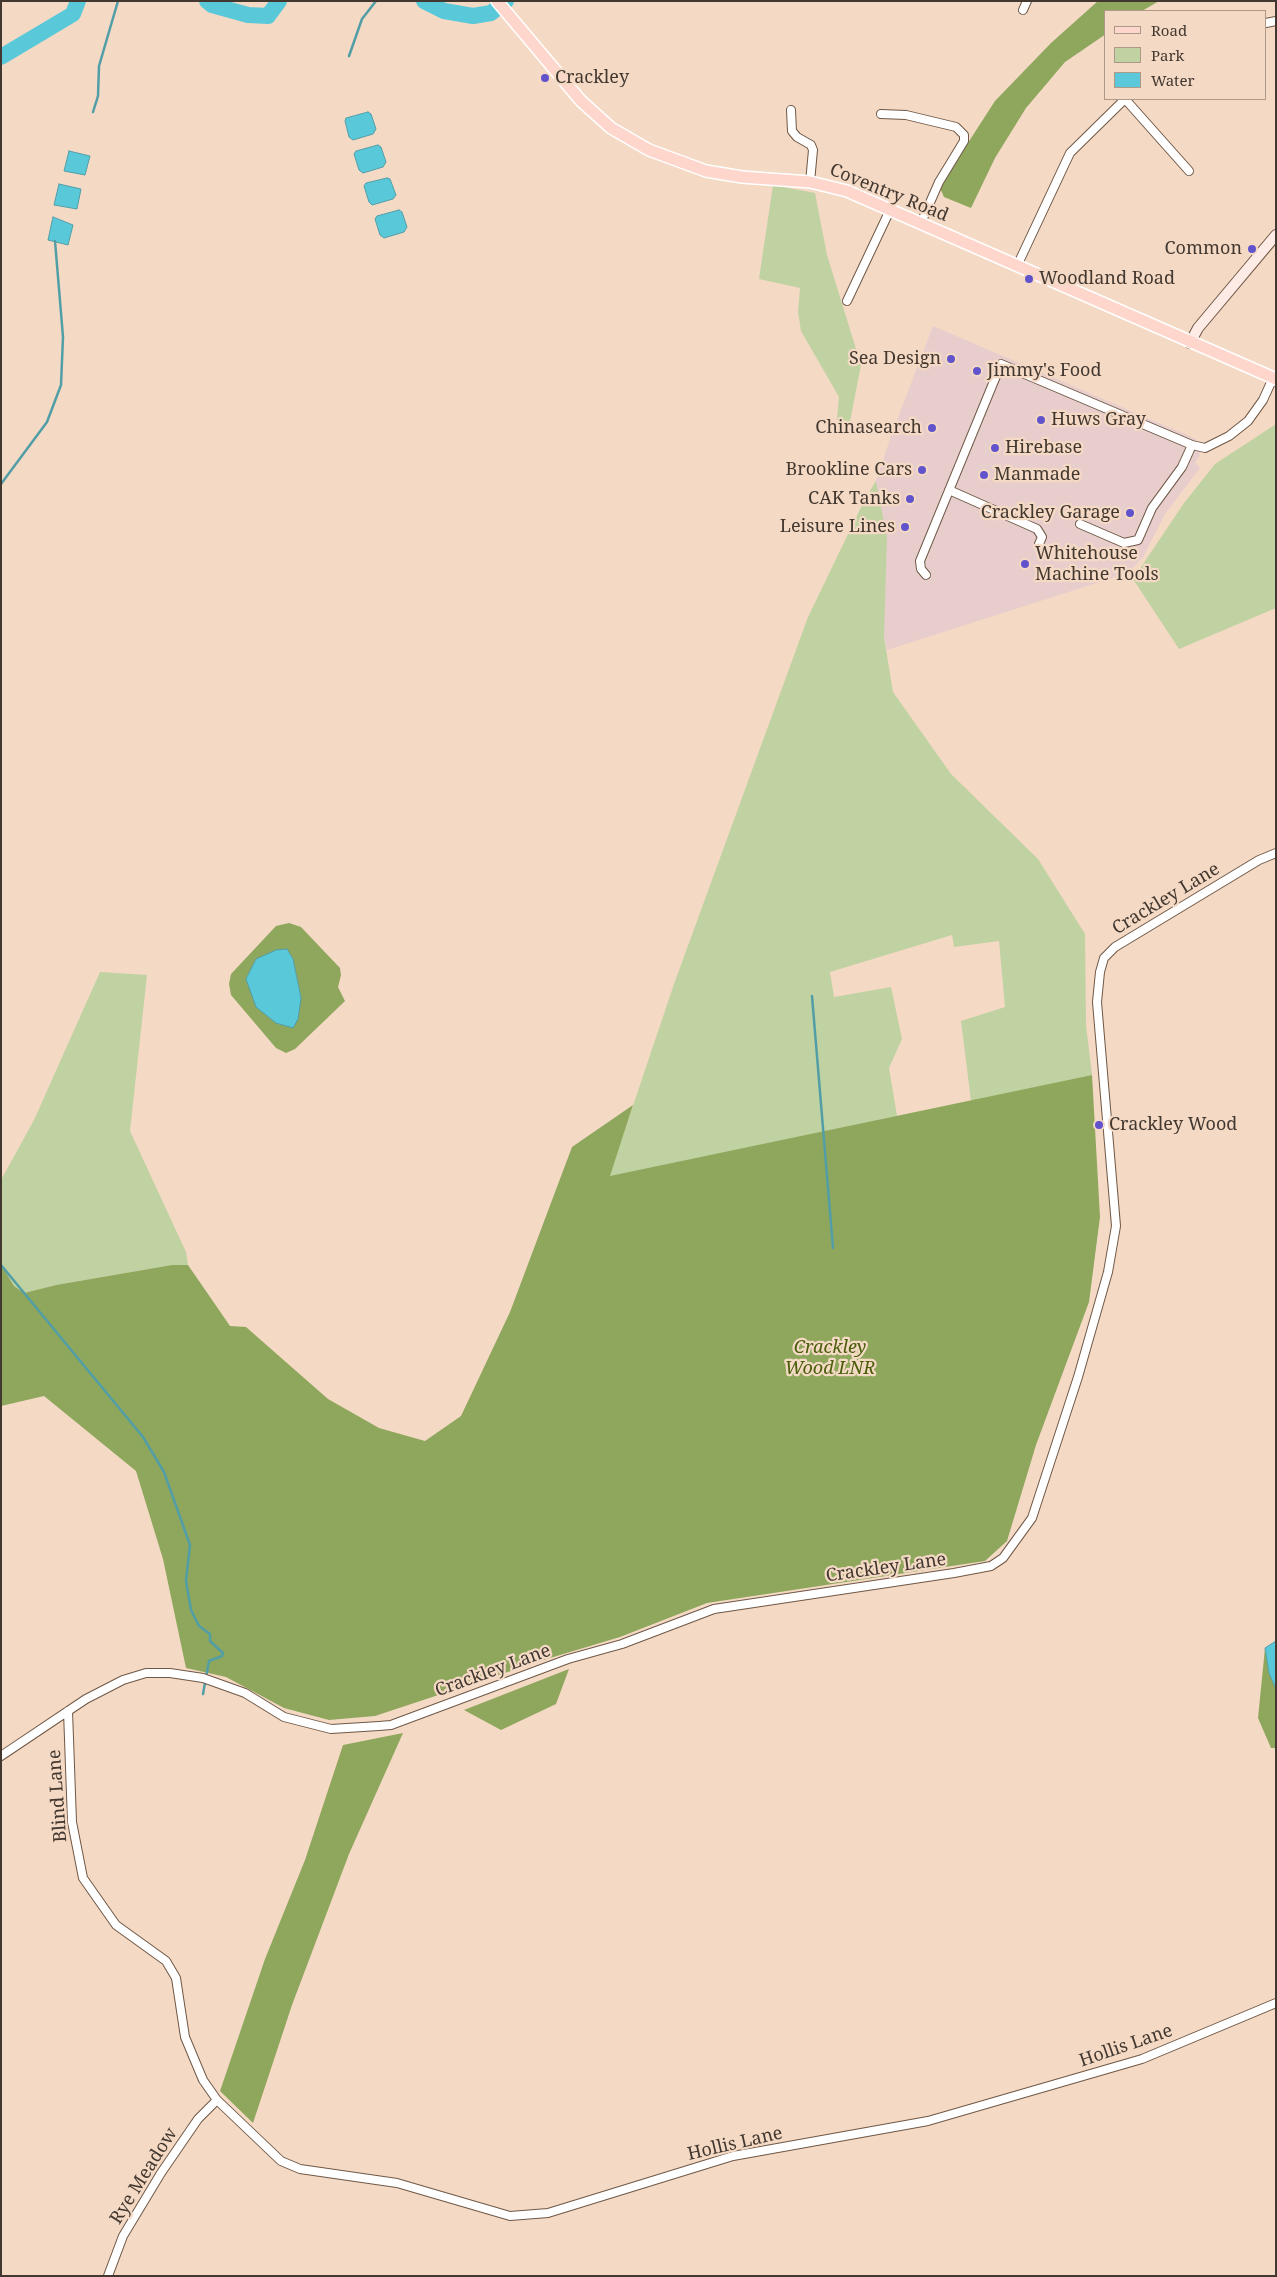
<!DOCTYPE html>
<html>
<head>
<meta charset="utf-8">
<style>
	body { margin:0 }
	#map { position:relative; width:1277px; height:2277px; overflow:hidden; background:#f4d9c4; font-family:"Noto Serif",serif }
	canvas { display:block }
	.frame { position:absolute; inset:0; border:2px solid #433830; pointer-events:none }
	.legend { position:absolute; left:1104px; top:10px; width:162px; height:90px; box-sizing:border-box; background:#f4d9c4; border:1px solid #ad9989; margin:0; padding:6px 9px; list-style:none; font-size:15px; color:#433830 }
	.legend li { display:flex; align-items:center; gap:10px; height:25px }
	.legend b { width:25px; border:1px solid #ad9989 }
</style>
</head>
<body>
<div id="map">
<canvas width="1277" height="2277"></canvas>
<div class="frame"></div>
<ul class="legend">
<li><b style="height:6px;background:#fed6cc"></b>Road</li>
<li><b style="height:14px;background:#c0d2a2"></b>Park</li>
<li><b style="height:14px;background:#59c9da"></b>Water</li>
</ul>
</div>
<script>
const ctx = document.querySelector('canvas').getContext('2d');
ctx.lineJoin = 'round';
function fillPath(path, color) {
  ctx.fillStyle = color;
  ctx.fill(path, 'evenodd');
}
function toPath(rows) {
  const path = new Path2D();
  for (const r of rows) {
    path.moveTo(r[0], r[1]);
    for (let i = 2; i < r.length; i += 2) path.lineTo(r[i], r[i + 1]);
  }
  return path;
}
function stroke(path, color, width, dash) {
  ctx.strokeStyle = color;
  ctx.lineWidth = width;
  ctx.lineCap = dash ? 'butt' : 'round';
  ctx.setLineDash(dash || []);
  ctx.stroke(path);
}
function drawText(font, color, halo, rows, align = 'center') {
  ctx.font = font + ' "Noto Serif",serif';
  ctx.lineWidth = 4.5;
  ctx.setLineDash([]);
  ctx.textBaseline = 'middle';
  ctx.strokeStyle = halo;
  ctx.fillStyle = color;
  for (const [text, x, y, turn = 0] of rows) {
    ctx.save();
    ctx.translate(x, y);
    ctx.rotate((+turn || 0) * Math.PI / 180);
    ctx.textAlign = isNaN(turn) ? turn : align;
    if (halo) ctx.strokeText(text, 0, 0);
    ctx.fillText(text, 0, 0);
    ctx.restore();
  }
}
fillPath(toPath([
	[933,326,1196,439,1200,455,1195,463,1200,468,1165,514,1143,557,1128,573,887,650,884,637,876,481,891,436]
]), '#e8cdcd');
fillPath(toPath([
	[773,185,815,193,827,255,861,365,849,427,837,420,839,397,801,331,798,312,800,288,759,279],
	[1276,424,1276,608,1179,649,1133,579,1184,503,1215,464],
	[876,481,887,537,884,637,893,692,951,774,1038,859,1085,934,1086,1025,1092,1075,971,1101,961,1021,1005,1007,999,941,954,947,952,935,830,972,834,997,891,987,902,1039,889,1068,897,1116,609,1177,674,984,808,617,865,499],
	[100,972,147,975,130,1131,186,1252,188,1265,172,1265,56,1285,24,1293,14,1286,1,1265,1,1180,34,1120]
]), '#c0d2a2');
fillPath(toPath([
	[1098,1,1159,1,1142,11,1106,11,1106,34,1065,62,1026,108,995,158,971,208,944,197,940,188,944,180,995,101,1051,43],
	[289,923,301,927,340,968,341,975,338,987,345,1001,295,1049,286,1053,276,1048,231,995,229,984,231,974,276,926],
	[287,949,293,959,301,998,283,1024,276,1023],
	[1092,1075,1100,1217,1089,1302,1036,1445,1007,1541,985,1561,707,1603,620,1637,550,1658,375,1716,329,1720,284,1708,226,1677,186,1668,163,1559,136,1471,44,1396,1,1406,2,1266,14,1286,24,1293,56,1285,172,1265,188,1265,230,1326,246,1327,328,1399,379,1428,425,1441,461,1416,510,1312,572,1147,633,1105,610,1176],
	[1265,1648,1269,1673,1276,1689,1276,1748,1271,1748,1258,1718],
	[569,1669,556,1704,501,1730,464,1710],
	[403,1733,349,1854,292,2005,253,2123,220,2091,265,1959,305,1860,343,1745]
]), '#8ea75d');
const water = toPath([
	[368,112,371,114,376,129,373,134,353,140,349,137,345,121,346,118,368,112],
	[378,145,381,147,386,162,383,167,363,173,359,170,354,154,356,151,378,145],
	[69,151,90,156,85,175,64,171,69,151],
	[387,178,390,179,396,195,393,199,372,205,369,202,364,186,366,183,387,178],
	[59,184,81,189,77,209,54,205,59,184],
	[399,210,402,212,407,227,404,232,384,238,380,235,375,219,377,216,399,210],
	[53,217,73,225,68,245,48,240,53,217],
	[287,949,293,959,301,998,298,1019,293,1028,276,1023,256,1007,246,979,256,959,276,950,287,949],
	[1276,1641,1276,1689,1269,1673,1265,1648,1276,1641]
]);
fillPath(water, '#59c9da');
stroke(water, '#529ea7', 1);
stroke(toPath([
	[349,56,362,19,376,1],
	[93,112,98,96,99,66,118,1],
	[1,484,47,422,61,385,63,337,55,241],
	[812,996,833,1248],
	[1,1265,143,1437,164,1472,190,1545,186,1581,191,1610,199,1626,210,1634,210,1641,223,1653,222,1656,209,1661,203,1694]
]), '#529ea7', 2.5);
stroke(toPath([
	[207,1,212,5,248,15,268,16,279,1],
	[424,1,444,11,473,16,491,13,506,1],
	[1,57,73,14,78,1]
]), '#59c9da', 16);
const street = toPath([
	[1023,10,1027,1],
	[1266,23,1276,21],
	[1125,99,1189,171],
	[791,110,792,131,797,137,811,145,813,150,810,182],
	[881,114,906,115,956,127,964,135,964,141,939,182,921,223],
	[1017,266,1070,153,1125,99],
	[847,301,890,210],
	[949,490,1037,529,1042,537,1039,544],
	[1080,524,1124,543,1138,540,1152,508,1182,467,1192,445],
	[926,575,921,569,920,561,1001,364,1192,445,1205,448,1229,436,1248,421,1263,400,1273,378],
	[68,1711,72,1822,83,1878,116,1925,166,1961,176,1978,185,2037,203,2080,217,2100,281,2161,300,2169,397,2183,510,2216,548,2213,733,2156,928,2121,1142,2059,1276,2003],
	[1,1756,86,1699,123,1680,146,1673,170,1673,203,1678,245,1693,284,1717,331,1729,379,1726,391,1725,568,1659,622,1644,714,1609,954,1573,991,1566,1003,1558,1032,1518,1078,1377,1108,1272,1116,1226,1097,1002,1100,972,1104,958,1115,947,1259,860,1276,853],
	[108,2276,123,2236,161,2173,198,2119,217,2100]
]);
const secondary = toPath([
	[1190,343,1198,328,1276,235]
]);
const primary = toPath([
	[497,1,581,101,611,128,649,150,706,171,742,177,810,182,847,191,1276,379]
]);
stroke(street, '#6f5846', 10);
stroke(secondary, '#6f5846', 12);
stroke(primary, '#fff', 14);
stroke(street, '#fff', 8);
stroke(secondary, '#feebe6', 10);
stroke(primary, '#fed6cc', 11);
for (const [x, y, r, color] of [
	[545,78,5,"#6153cc"],
	[1252,249,5,"#6153cc"],
	[1029,279,5,"#6153cc"],
	[951,359,5,"#6153cc"],
	[977,371,5,"#6153cc"],
	[1041,420,5,"#6153cc"],
	[932,428,5,"#6153cc"],
	[995,448,5,"#6153cc"],
	[922,470,5,"#6153cc"],
	[984,475,5,"#6153cc"],
	[910,499,5,"#6153cc"],
	[1130,513,5,"#6153cc"],
	[905,527,5,"#6153cc"],
	[1025,564,5,"#6153cc"],
	[1099,1125,5,"#6153cc"]
]) {
  const dot = new Path2D();
  dot.arc(x, y, r, 0, 2 * Math.PI);
  ctx.fillStyle = color;
  ctx.fill(dot);
  stroke(dot, '#f4d9c4', 2);
}
drawText('18px', '#433830', '#f4d9c4', [
	["Crackley",555,78],
	["Common",1242,249,"right"],
	["Woodland Road",1039,279],
	["Sea Design",941,359,"right"],
	["Jimmy's Food",987,371],
	["Huws Gray",1051,420],
	["Chinasearch",922,428,"right"],
	["Hirebase",1005,448],
	["Brookline Cars",912,470,"right"],
	["Manmade",994,475],
	["CAK Tanks",900,499,"right"],
	["Crackley Garage",1120,513,"right"],
	["Leisure Lines",895,527,"right"],
	["Whitehouse",1035,554],
	["Machine Tools",1035,575],
	["Crackley Wood",1109,1125]
], 'left');
drawText('18px', '#433830', '#f4d9c4', [
	["Coventry Road",889,193,22],
	["Crackley Lane",1166,899,-31],
	["Crackley Lane",886,1568,-8],
	["Crackley Lane",493,1671,-20],
	["Blind Lane",58,1796,-94],
	["Hollis Lane",1126,2046,-19],
	["Hollis Lane",735,2144,-13],
	["Rye Meadow",144,2176,-58]
]);
drawText('italic 18px', '#475d08', '#f4d9c4', [
	["Crackley",830,1348],
	["Wood LNR",830,1369]
]);
</script>
</body>
</html>
